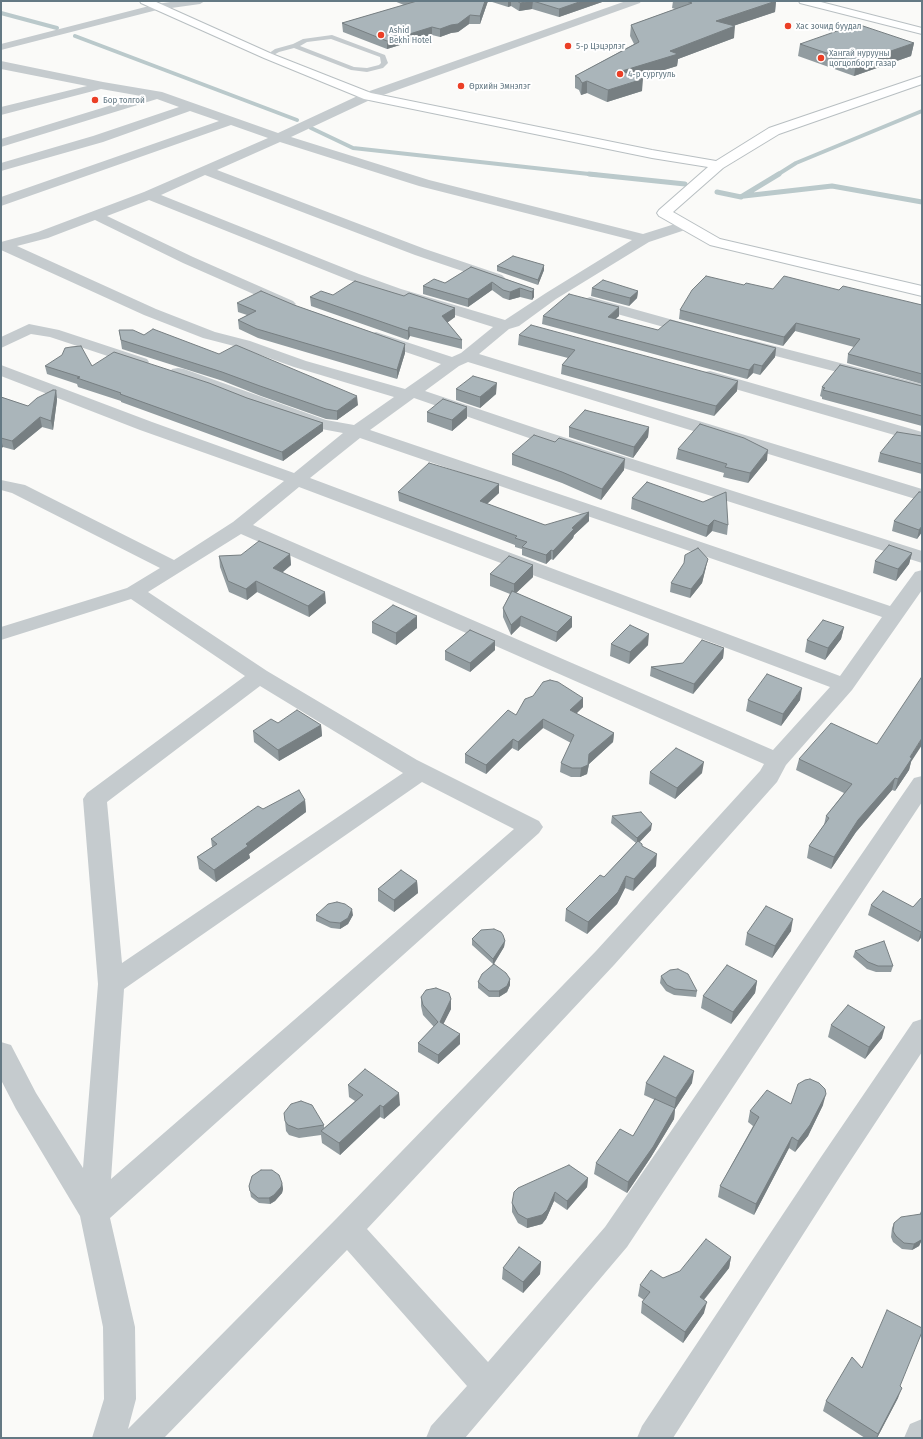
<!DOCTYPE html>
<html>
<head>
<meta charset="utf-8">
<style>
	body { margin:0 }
	#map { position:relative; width:923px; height:1439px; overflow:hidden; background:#fafaf8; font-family:"Fira Sans Condensed",sans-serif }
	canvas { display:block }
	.frame { position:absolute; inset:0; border:2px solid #647984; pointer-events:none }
</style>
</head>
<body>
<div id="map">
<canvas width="923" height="1439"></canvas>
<div class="frame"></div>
</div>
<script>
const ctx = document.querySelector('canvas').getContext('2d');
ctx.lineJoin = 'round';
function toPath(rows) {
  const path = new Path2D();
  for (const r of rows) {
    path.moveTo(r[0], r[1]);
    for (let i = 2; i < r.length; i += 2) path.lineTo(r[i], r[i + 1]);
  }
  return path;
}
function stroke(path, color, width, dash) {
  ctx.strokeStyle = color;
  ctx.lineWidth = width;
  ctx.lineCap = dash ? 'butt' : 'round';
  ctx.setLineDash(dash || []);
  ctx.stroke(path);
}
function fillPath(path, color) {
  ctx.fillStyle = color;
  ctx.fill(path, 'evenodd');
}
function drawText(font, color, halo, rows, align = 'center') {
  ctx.font = font + ' "Fira Sans Condensed",sans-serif';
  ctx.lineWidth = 4;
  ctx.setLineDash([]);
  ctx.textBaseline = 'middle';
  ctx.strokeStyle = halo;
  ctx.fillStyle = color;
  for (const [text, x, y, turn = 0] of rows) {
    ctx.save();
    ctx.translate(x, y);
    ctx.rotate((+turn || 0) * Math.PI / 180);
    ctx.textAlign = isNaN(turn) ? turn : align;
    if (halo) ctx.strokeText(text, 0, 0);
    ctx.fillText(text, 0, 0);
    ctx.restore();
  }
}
stroke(toPath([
	[1,13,57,28],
	[75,36,297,120],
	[311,128,353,148,598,175],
	[777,175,796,163,922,111]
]), '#bac9cb', 4);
stroke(toPath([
	[589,174,685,184],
	[717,192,741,197,779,174],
	[744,196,832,186,922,202]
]), '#bac9cb', 5);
const secondary = toPath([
	[140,1,154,1,272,54,371,93,652,150,716,161,769,128,922,76,922,84,779,134,723,168,673,212,720,239,922,286,922,296,710,245,659,216,657,213,659,210,708,167,652,158,364,99,264,58,141,3,140,1],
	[799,1,817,1,922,28,922,34,800,3,799,1]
]);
stroke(secondary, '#b8bfc2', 2);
fillPath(toPath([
	[332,35,385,55,388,63,383,68,367,72,351,70,294,48,279,52,270,57,265,56,275,49,293,44,303,39,332,35],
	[331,39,380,57,381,63,379,65,367,68,354,67,300,46,307,42,331,39]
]), '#c5cbce');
fillPath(toPath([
	[177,1,205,1,200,4,157,10,1,50,1,44,157,4,177,1],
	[626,1,641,1,640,3,372,99,291,137,429,180,643,234,678,223,683,222,688,223,690,226,688,229,649,242,556,299,519,326,509,329,479,354,922,489,922,501,468,362,459,366,425,391,538,429,922,551,922,563,526,437,414,398,370,430,890,606,915,572,922,570,922,590,852,690,786,765,777,782,614,965,367,1229,488,1362,605,1227,914,778,922,776,922,802,627,1247,465,1438,426,1438,431,1426,467,1386,347,1250,164,1438,92,1438,104,1399,103,1327,80,1216,16,1109,1,1080,1,1042,11,1045,36,1093,83,1168,98,984,83,799,87,793,245,676,131,599,1,640,1,627,127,588,160,568,12,493,1,490,1,480,25,485,174,560,233,522,284,481,140,430,1,376,1,365,152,422,294,473,343,433,316,428,172,377,170,373,172,369,178,368,184,369,326,420,354,425,394,397,294,367,238,347,203,338,144,315,1,250,1,242,38,232,144,192,268,138,231,125,1,206,1,197,219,121,190,111,103,142,1,171,1,163,93,136,179,107,157,99,1,147,1,139,141,96,101,89,1,115,1,107,87,86,1,69,1,61,103,82,162,92,278,133,364,93,626,1],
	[280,142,419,186,632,240,546,293,505,320,401,289,359,274,161,195,205,175,415,255,492,281,497,283,502,281,505,278,502,275,425,249,217,170,280,142],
	[149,200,349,280,391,295,493,327,461,353,452,357,382,334,376,332,370,334,368,337,370,340,441,364,405,389,306,361,250,341,215,332,156,309,17,246,48,238,95,220,183,263,283,307,288,309,293,307,296,304,293,301,193,257,107,216,149,200],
	[360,438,882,617,840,676,310,478,360,438],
	[299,487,830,687,773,750,253,525,299,487],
	[241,534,764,764,760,771,596,951,336,1219,128,1429,136,1399,135,1327,110,1218,539,833,543,827,539,821,417,760,267,671,148,592,241,534],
	[260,686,403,773,122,963,107,802,260,686],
	[422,782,514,829,111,1179,124,989,422,782],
	[590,297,702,328,704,331,702,334,696,336,585,305,582,302,585,299,590,297],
	[29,324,59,330,147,359,149,362,147,365,141,367,50,337,31,334,1,348,1,337,29,324],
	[747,339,922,384,922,394,741,347,739,344,741,341,747,339],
	[710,371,922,432,922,443,704,380,702,376,704,372,710,371],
	[922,1019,922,1052,841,1175,673,1438,637,1438,642,1426,821,1157,913,1022,922,1019],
	[922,1419,922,1438,904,1438,910,1424,922,1419]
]), '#c5cbce');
fillPath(secondary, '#fff');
fillPath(toPath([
	[394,1,488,1,480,24,469,24,458,32,451,33,440,37,432,35,387,49,343,32,342,23,404,5],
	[489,1,605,1,559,17,532,9,519,11,511,6,508,7],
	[673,1,776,1,775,12,733,26,734,38,678,59,677,66,638,78,642,91,607,102,587,93,581,95,579,90,575,88,575,76,634,44,630,36,631,25,675,9,672,8],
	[914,43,911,56,854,76,798,56,800,44],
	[544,265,544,270,538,285,497,271,497,266],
	[471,267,534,289,534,297,532,300,520,297,509,300,503,298,492,290,468,307,423,294,423,286,445,283],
	[744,285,773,289,839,290,922,305,922,384,847,363,848,354,854,347,795,331,783,346,679,319,680,310],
	[592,288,638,291,637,298,629,306,591,296],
	[333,295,404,296,455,308,455,317,447,322,462,340,462,349,410,336,408,340,311,306,310,297],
	[237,303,294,305,405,344,405,353,397,379,258,338,239,329,238,320,247,315,238,312],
	[543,316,619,316,615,319,658,330,776,348,775,357,760,375,753,373,747,379,542,324],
	[119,330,144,335,358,405,337,420,326,419,261,396,223,381,122,349],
	[519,335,737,391,714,416,561,374,562,365,568,358,518,345],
	[45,366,92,366,247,398,323,423,323,431,283,461,121,402,121,401,78,387,77,384,47,374],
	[922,386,922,426,822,399,822,397,820,396,822,387],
	[456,389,496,394,480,408,456,400],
	[56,390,57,400,53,430,42,427,14,450,3,447,1,448,1,397,28,406],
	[467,407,467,418,452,431,427,422,427,412],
	[569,427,649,427,648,437,633,458,569,437],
	[922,436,922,474,878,462,880,453],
	[678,449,767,460,748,483,723,477,724,473,676,459],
	[512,454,624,470,601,500,562,483,512,465],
	[647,482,728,525,727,535,712,531,706,537,631,509,632,498],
	[499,484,499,493,487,504,545,525,589,521,574,535,573,538,553,560,551,559,546,564,522,555,522,549,515,547,515,545,399,501,398,492],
	[922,492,922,532,917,539,892,531,894,521],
	[912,553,909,564,896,581,873,573,875,561],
	[290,554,291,565,282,573,326,603,309,617,257,592,247,600,229,592,220,567,219,556],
	[533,565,533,577,516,593,572,617,572,627,556,642,520,626,511,635,503,617,503,608,510,594,490,586,490,574],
	[706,567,702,583,690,598,670,592,671,583],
	[372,622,417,628,396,645,372,633],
	[844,627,841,639,825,660,805,652,807,640],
	[611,644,648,645,629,664,610,656],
	[724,648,723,658,693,694,650,676,651,667,683,663],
	[495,650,470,672,445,660,445,651],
	[583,698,583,707,576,713,614,733,613,742,589,764,587,774,580,777,571,777,560,772,561,763,571,743,543,728,518,751,512,748,486,774,465,763,465,754,516,715],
	[748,700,800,700,781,726,746,711],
	[278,723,321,725,322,736,279,761,254,742,253,731],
	[799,759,911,762,909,770,895,791,892,790,856,832,831,869,807,858,809,846,824,825,826,816,844,793,796,770],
	[650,772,702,773,675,799,649,784],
	[305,800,306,812,249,854,250,858,216,882,199,869,197,857,212,847,211,839,263,809],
	[612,816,651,830,639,842,642,844,642,846,656,866,633,891,625,888,617,904,587,934,565,921,566,909,604,877,636,843,611,823],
	[417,881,418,893,394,912,378,901,378,889],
	[922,897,922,936,918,942,868,915,871,905,913,907],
	[316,915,353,915,348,924,340,929,331,928,316,921],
	[791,931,772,958,745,945,747,933],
	[472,939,505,941,504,947,494,964,510,979,510,985,507,992,499,997,489,997,478,988,478,982,493,964,472,945],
	[855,951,893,966,891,972,876,972,867,969,853,957],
	[661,976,697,991,696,997,674,995,666,991,660,983],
	[757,981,755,993,731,1024,701,1008,703,996],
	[421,997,451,999,451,1009,443,1024,460,1044,438,1064,418,1052,418,1043,434,1027,423,1015,421,1006],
	[831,1025,882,1038,865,1059,828,1037],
	[646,1083,692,1083,675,1109,674,1119,651,1157,627,1193,594,1174,596,1163,633,1136,655,1100,644,1095],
	[348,1085,400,1105,384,1119,380,1117,340,1155,322,1143,321,1135,299,1138,289,1135,286,1131,285,1121,324,1125,324,1128,355,1101,349,1097],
	[823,1105,808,1136,795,1152,789,1148,754,1215,718,1197,720,1186,753,1126,748,1122,750,1111],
	[588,1178,587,1187,567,1210,554,1201,546,1219,542,1224,527,1228,518,1223,512,1212,512,1203],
	[282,1183,283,1189,282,1193,275,1201,270,1204,259,1203,251,1197,249,1186],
	[922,1208,922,1240,919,1246,912,1250,902,1249,893,1242,891,1237,892,1228,894,1223,920,1214],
	[731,1257,729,1268,704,1300,704,1313,683,1343,641,1313,642,1302,644,1300,638,1296,640,1285],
	[541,1262,540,1274,523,1293,502,1279,503,1268],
	[862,1368,900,1386,898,1398,877,1438,865,1438,823,1411,826,1401]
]), '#929ca0');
fillPath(toPath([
	[485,1,488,1,480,24,480,16],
	[508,1,511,1,511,6,508,7],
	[533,1,532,9,519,11,520,3],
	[582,1,605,1,559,17,559,9],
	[776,1,775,12,715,32,716,21],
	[470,15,469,24,458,32,451,33,440,37,440,29],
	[735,26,734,38,678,59,677,66,622,83,622,71,670,51],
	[432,27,432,35,387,49,387,41],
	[914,43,911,56,854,76,856,63],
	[643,79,642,91,607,102,608,90],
	[587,81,587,93,581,95,582,83],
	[544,265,544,270,538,285,538,280],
	[492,282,492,290,468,307,468,299],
	[520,288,520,297,509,300,510,292],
	[534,289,534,297,532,300,532,292],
	[638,291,637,298,629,306,630,298],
	[619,307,619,316,608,326,608,317],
	[455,308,455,317,443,326,442,316],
	[796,323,795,331,783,346,784,337],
	[409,327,410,336,408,340,408,331],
	[405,344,405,353,397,379,397,370],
	[776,348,775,357,760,375,762,366],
	[754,364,753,373,747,379,749,370],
	[738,381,737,391,714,416,716,406],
	[497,383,496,394,480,408,480,397],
	[56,390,57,400,53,430,51,421],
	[357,396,358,405,337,420,337,411],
	[467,407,467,418,452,431,452,420],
	[40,417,42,427,14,450,12,441],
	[323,423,323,431,283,461,282,452],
	[649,427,648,437,633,458,634,447],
	[1,439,3,447,1,448],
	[768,450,767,460,748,483,750,473],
	[625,459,624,470,601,500,602,489],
	[499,484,499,493,480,510,480,501],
	[589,512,589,521,574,535,573,538,553,560,553,551,572,528],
	[714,520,712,531,706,537,708,526],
	[922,526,922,532,917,539,919,530],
	[551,550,551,559,546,564,546,555],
	[912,553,909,564,896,581,898,569],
	[290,554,291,565,274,579,273,568],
	[708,559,702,583,690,598,691,589],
	[533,565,533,577,514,595,514,584],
	[256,581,257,592,247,600,246,589],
	[325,592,326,603,309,617,308,606],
	[417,616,417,628,396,645,396,633],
	[521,616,520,626,511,635,511,625],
	[572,617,572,627,556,642,557,632],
	[844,627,841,639,825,660,828,648],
	[649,634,648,645,629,664,630,652],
	[495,641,495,650,470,672,470,663],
	[724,648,723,658,693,694,694,684],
	[802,688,800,700,781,726,783,714],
	[583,698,583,707,570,720,570,710],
	[543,719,543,728,518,751,518,742],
	[321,725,322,736,279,761,278,750],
	[614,733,613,742,589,764,587,774,580,777,581,768,589,754],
	[922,738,922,745,911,762,909,770,895,791,898,779,910,757],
	[513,739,512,748,486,774,486,765],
	[704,762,702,773,675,799,677,788],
	[895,778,892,790,856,832,831,869,834,857,858,820],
	[305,800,306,812,249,854,250,858,216,882,214,870,246,844],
	[652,824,651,830,637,845,637,838],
	[657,854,656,866,633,891,634,879],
	[626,876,625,888,617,904,587,934,588,922],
	[417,881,418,893,394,912,394,900],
	[352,909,353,915,348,924,340,929,340,923],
	[793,919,791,931,772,958,775,946],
	[922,930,922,936,918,942,921,932],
	[505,941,504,947,493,965,493,959],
	[510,979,510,985,507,992,499,997,499,991],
	[757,981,755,993,731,1024,733,1012],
	[451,999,451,1009,440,1031,440,1022],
	[885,1027,882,1038,865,1059,869,1047],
	[460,1034,460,1044,438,1064,438,1055],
	[694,1071,692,1083,675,1109,674,1119,651,1157,627,1193,628,1182,674,1110,676,1098],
	[399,1093,400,1105,384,1119,383,1107],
	[826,1094,823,1105,808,1136,795,1152,798,1141],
	[380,1105,380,1117,340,1155,339,1143],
	[792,1137,789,1148,754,1215,756,1204],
	[588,1178,587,1187,567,1210,567,1201],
	[282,1183,283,1189,282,1193,275,1201,270,1204,269,1198],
	[555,1192,554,1201,546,1219,542,1224,527,1228,527,1219],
	[922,1239,919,1246,912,1250,914,1244],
	[731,1257,729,1268,697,1308,700,1297],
	[541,1262,540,1274,523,1293,523,1282],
	[707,1302,704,1313,683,1343,685,1332],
	[902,1388,898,1398,877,1438,876,1438]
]), '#777f82');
const building = toPath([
	[416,1,485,1,480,16,470,15,458,24,451,25,440,29,432,27,387,41,342,23,417,1,416,1],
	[517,1,532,1,520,3,517,1],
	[533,1,582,1,559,9,533,1],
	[686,1,776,1,716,21,735,26,670,51,678,54,622,71,643,79,608,90,587,81,582,83,579,78,575,76,639,42,631,25,692,3,686,1],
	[857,24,914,43,856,63,800,44,857,24],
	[513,256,544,265,538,280,497,266,513,256],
	[471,267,534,289,532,292,520,288,510,292,503,290,492,282,468,299,423,286,434,279,445,283,471,267],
	[706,276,744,285,746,283,773,289,784,276,839,290,843,286,922,305,922,374,848,354,860,339,796,323,784,337,680,310,692,290,706,276],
	[603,280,638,291,630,298,592,288,603,280],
	[355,281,404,296,409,293,455,308,442,316,462,340,409,327,408,331,310,297,321,291,333,295,355,281],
	[261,291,294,305,405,344,397,370,257,329,238,320,256,311,237,303,261,291],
	[569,294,619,307,608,317,658,330,670,320,776,348,762,366,754,364,749,370,543,316,569,294],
	[531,325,738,381,716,406,562,365,575,350,519,335,531,325],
	[153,329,219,354,236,345,357,396,337,411,326,409,260,386,222,372,121,340,119,330,133,330,144,335,153,329],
	[81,346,92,366,114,352,209,383,247,398,323,423,282,452,120,394,121,393,77,378,80,377,45,366,62,355,65,348,71,347,81,346],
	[840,365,922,386,922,416,823,390,825,388,822,387,840,365],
	[473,376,497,383,480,397,456,389,473,376],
	[53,390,56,390,51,421,40,417,12,441,1,438,1,397,28,406,37,398,53,390],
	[443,399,467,407,452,420,427,412,443,399],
	[585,410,649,427,634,447,569,427,585,410],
	[700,424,744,438,768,450,750,473,725,467,727,464,678,449,700,424],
	[897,432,922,436,922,464,880,453,897,432],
	[534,435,555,442,559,438,625,459,602,489,562,472,512,454,534,435],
	[429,463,499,484,480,501,545,525,589,512,572,528,574,529,553,551,551,550,546,555,522,547,527,542,515,538,517,536,398,492,429,463],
	[647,482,703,502,726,492,728,525,714,520,708,526,632,498,647,482],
	[919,492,922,492,922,526,919,530,894,521,919,492],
	[259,541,290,554,273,568,325,592,308,606,256,581,246,589,228,581,219,556,241,555,259,541],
	[889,545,912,553,898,569,875,561,889,545],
	[698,548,708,559,703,574,691,589,671,583,684,563,685,555,698,548],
	[509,556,533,565,514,584,490,574,509,556],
	[512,591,572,617,557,632,521,616,511,625,503,608,512,591],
	[393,605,417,616,396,633,372,622,393,605],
	[823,620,844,627,828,648,807,640,823,620],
	[630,625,649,634,630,652,611,644,630,625],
	[470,630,495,641,470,663,445,651,470,630],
	[702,640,724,648,694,684,651,667,683,663,702,640],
	[767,674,802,688,783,714,748,700,767,674],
	[921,678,922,678,922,738,910,757,912,758,898,779,895,778,858,820,834,857,809,846,829,818,826,816,852,784,799,759,831,723,877,744,921,678],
	[550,680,558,682,583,698,570,710,614,733,589,754,588,765,581,768,572,768,561,763,574,735,543,719,518,742,513,739,486,765,465,754,508,710,516,715,525,699,533,696,543,682,550,680],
	[297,710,321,725,278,750,253,731,271,719,278,723,297,710],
	[676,748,704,762,677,788,650,772,676,748],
	[299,790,305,800,246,844,248,846,214,870,197,857,217,844,211,839,258,806,263,809,299,790],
	[641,812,652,824,637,838,612,816,641,812],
	[638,841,642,844,642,846,657,854,634,879,626,876,618,892,588,922,566,909,600,875,604,877,638,841],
	[401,870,417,881,394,900,378,889,401,870],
	[883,891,913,907,922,897,922,930,921,932,871,905,883,891],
	[337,902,345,904,352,909,348,918,340,923,330,922,316,915,328,904,337,902],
	[766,906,793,919,775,946,747,933,766,906],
	[494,929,501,932,503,935,505,941,493,959,472,939,481,930,494,929],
	[884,941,893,966,878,966,868,962,855,951,884,941],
	[494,964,506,973,510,979,507,986,499,991,489,991,478,982,482,974,494,964],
	[727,965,757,981,733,1012,703,996,727,965],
	[678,969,688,974,697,991,675,989,667,985,661,976,670,970,678,969],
	[436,988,449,993,451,999,440,1022,460,1034,438,1055,418,1043,438,1022,423,1005,421,997,426,990,436,988],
	[848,1005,885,1027,869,1047,831,1025,848,1005],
	[664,1056,694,1071,676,1098,646,1083,664,1056],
	[365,1069,399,1093,383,1107,380,1105,339,1143,321,1131,363,1095,348,1085,365,1069],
	[810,1079,819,1083,825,1089,826,1094,810,1125,798,1141,792,1137,756,1204,720,1186,759,1117,750,1111,767,1090,791,1104,798,1084,805,1080,810,1079],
	[655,1099,675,1108,653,1147,628,1182,596,1163,620,1129,633,1136,655,1099],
	[301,1101,312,1105,324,1125,298,1129,288,1125,285,1121,284,1113,291,1104,301,1101],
	[569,1165,588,1178,567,1201,555,1192,547,1210,542,1215,527,1219,518,1214,512,1203,514,1192,518,1188,569,1165],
	[261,1170,272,1170,279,1175,282,1183,281,1187,274,1195,269,1198,258,1198,250,1191,249,1186,252,1176,261,1170],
	[922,1209,922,1239,921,1240,914,1244,904,1243,896,1236,893,1231,894,1223,901,1217,921,1214,922,1209],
	[706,1239,731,1257,700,1297,707,1302,685,1332,642,1302,650,1292,640,1285,651,1270,663,1278,680,1271,706,1239],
	[519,1247,541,1262,523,1282,503,1268,519,1247],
	[887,1310,922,1328,922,1332,900,1386,902,1388,878,1434,826,1401,852,1357,862,1368,887,1310]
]);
fillPath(building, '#aab5ba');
stroke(building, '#777f82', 1);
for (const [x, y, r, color] of [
	[788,26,4,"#eb3f26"],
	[381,35,4,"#eb3f26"],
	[568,46,4,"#eb3f26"],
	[821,58,4,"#eb3f26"],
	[620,74,4,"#eb3f26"],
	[461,86,4,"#eb3f26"],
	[95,100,4,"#eb3f26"]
]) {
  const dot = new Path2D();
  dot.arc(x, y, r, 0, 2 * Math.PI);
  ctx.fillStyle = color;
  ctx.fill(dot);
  stroke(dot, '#fff', 1.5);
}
drawText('9px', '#647984', '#fff', [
	["Хас зочид буудал",796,26],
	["Ashid",389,30],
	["Bekhi Hotel",389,40],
	["5-р Цэцэрлэг",576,46],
	["Хангай нурууны",829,53],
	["цогцолборт газар",829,63],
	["4-р сургууль",628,74],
	["Өрхийн Эмнэлэг",469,86],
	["Бор толгой",103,100]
], 'left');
</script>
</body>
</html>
